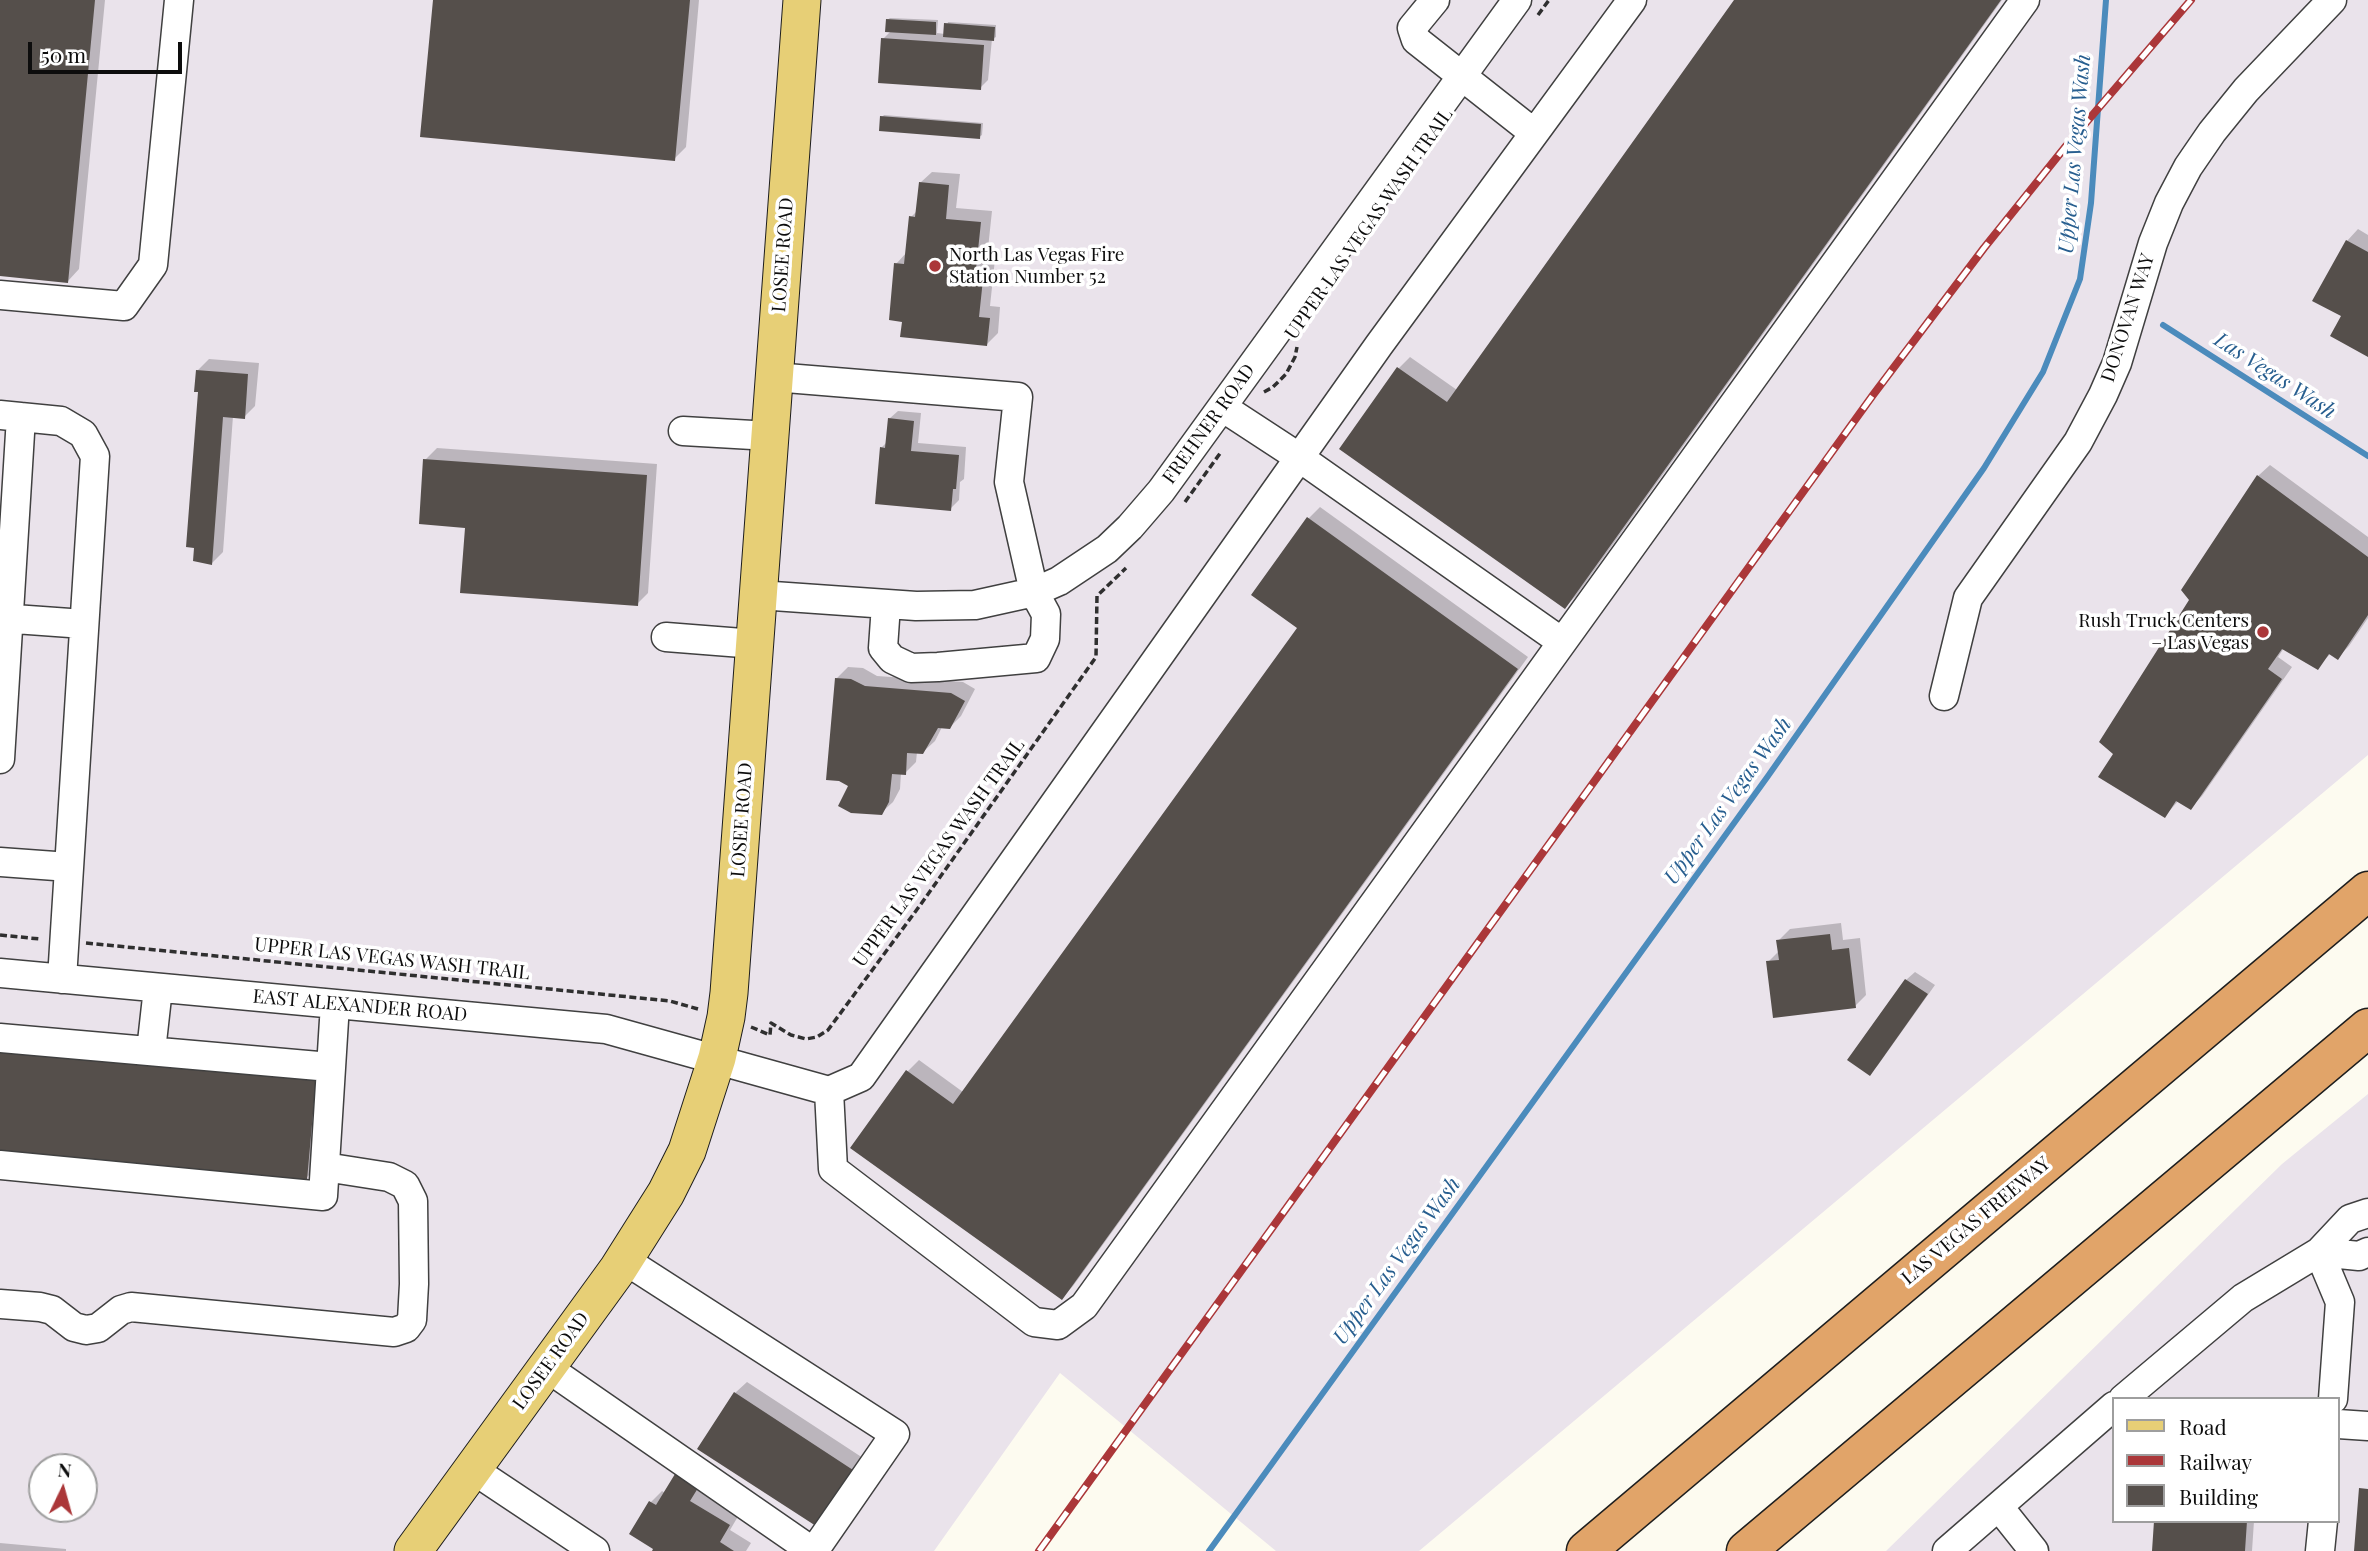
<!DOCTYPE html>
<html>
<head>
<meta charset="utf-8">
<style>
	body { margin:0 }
	#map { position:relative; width:2368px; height:1551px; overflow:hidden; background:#fdfbf0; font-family:"Playfair Display",serif }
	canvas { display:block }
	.legend { position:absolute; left:2112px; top:1397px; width:228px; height:126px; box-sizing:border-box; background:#fff; border:2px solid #9e9e9e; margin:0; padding:9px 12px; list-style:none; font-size:21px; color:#0d0d0d }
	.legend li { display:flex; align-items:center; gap:14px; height:35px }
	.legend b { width:35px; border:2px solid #9e9e9e }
	.north { position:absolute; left:28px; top:1453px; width:70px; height:70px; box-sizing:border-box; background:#fff; border:2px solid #9e9e9e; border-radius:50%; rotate:5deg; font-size:19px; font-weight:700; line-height:28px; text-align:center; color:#0d0d0d }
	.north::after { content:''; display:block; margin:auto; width:24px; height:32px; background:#ab3739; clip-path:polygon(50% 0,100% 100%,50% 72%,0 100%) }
	.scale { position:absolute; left:28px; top:42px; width:154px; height:32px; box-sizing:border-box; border:4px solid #0d0d0d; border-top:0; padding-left:9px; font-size:21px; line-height:24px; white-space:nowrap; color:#0d0d0d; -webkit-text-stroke:5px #fff; paint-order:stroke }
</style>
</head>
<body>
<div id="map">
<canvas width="2368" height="1551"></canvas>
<ul class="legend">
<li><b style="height:9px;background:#e7cf76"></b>Road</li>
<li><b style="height:9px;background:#ab3739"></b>Railway</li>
<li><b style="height:19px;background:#554f4b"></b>Building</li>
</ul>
<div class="north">N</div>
<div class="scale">50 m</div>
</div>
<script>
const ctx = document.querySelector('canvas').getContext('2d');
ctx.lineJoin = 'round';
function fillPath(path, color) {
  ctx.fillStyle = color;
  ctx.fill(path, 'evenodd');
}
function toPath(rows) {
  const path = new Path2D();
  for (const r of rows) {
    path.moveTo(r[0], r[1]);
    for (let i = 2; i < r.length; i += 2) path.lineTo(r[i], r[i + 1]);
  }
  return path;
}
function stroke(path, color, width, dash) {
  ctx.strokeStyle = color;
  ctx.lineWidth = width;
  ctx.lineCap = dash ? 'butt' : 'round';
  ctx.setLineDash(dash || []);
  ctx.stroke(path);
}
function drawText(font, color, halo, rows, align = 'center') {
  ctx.font = font + ' "Playfair Display",serif';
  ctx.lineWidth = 7;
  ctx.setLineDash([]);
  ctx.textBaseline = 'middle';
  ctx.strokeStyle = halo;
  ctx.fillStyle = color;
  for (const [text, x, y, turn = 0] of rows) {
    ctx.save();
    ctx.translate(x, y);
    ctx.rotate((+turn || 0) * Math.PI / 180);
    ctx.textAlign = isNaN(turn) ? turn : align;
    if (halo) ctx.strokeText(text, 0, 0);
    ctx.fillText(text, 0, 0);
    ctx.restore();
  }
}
fillPath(toPath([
	[0,0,2368,0,2368,755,1419,1551,1276,1551,1060,1373,934,1551,0,1551],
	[42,1467,84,1467,84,1509,42,1509],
	[2368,1094,2368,1551,1886,1551,2282,1164],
	[2114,1399,2338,1399,2338,1521,2114,1521]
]), '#eae3eb');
fillPath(toPath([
	[0,0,105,0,79,269,68,281,0,274],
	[435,0,699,0,686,147,674,159],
	[1736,0,2002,0,1576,596,1565,607,1341,449,1399,368,1410,357,1457,390],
	[890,18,938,20,937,33,945,34,948,22,996,25,996,37,992,39,988,80,980,88,883,39,891,31,887,20],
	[884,115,983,123,982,135,979,137,882,117],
	[932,172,960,174,956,208,992,211,987,258,995,259,990,306,1000,307,998,333,987,344,904,320,896,264,907,252,911,217,918,210,920,183],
	[2358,229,2368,235,2368,355,2343,316,2347,241],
	[209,359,259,363,255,406,244,417,233,416,223,552,212,563,197,371],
	[898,411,921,413,918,443,966,447,964,479,960,482,959,500,950,509,881,448,887,442,889,419],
	[437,448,657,464,648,593,637,604,467,526,425,460],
	[2270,465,2368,537,2368,618,2349,646,2337,658,2331,653,2318,667,2284,648,2278,657,2292,667,2202,796,2191,807,2179,800,2165,816,2115,753,2192,600,2258,476],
	[1320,507,1528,657,1073,1286,1062,1298,907,1072,919,1060,963,1092,1299,627,1308,519],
	[848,667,863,668,877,676,963,682,975,689,961,716,949,728,942,727,935,741,923,752,917,752,916,762,905,773,901,773,900,789,893,802,881,813,851,785,837,678],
	[1841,923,1843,940,1860,938,1866,995,1855,1006,1768,962,1779,951,1778,941,1790,929],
	[1915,972,1935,985,1878,1065,1869,1074,1850,1060,1906,980],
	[0,1038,327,1069,318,1166,306,1178,0,1150],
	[747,1382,863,1458,827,1513,735,1393],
	[687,1464,740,1513,730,1530,751,1543,746,1551,654,1551,651,1502,662,1491,665,1493,676,1475],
	[2156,1521,2254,1521,2252,1551,2154,1551],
	[0,1543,66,1549,66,1551,0,1551]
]), '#0003');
stroke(toPath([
	[2163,325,2368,456],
	[1209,1551,1768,776,1984,468,2043,372,2080,279,2091,203,2106,0]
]), '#4b8bbc', 6);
fillPath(toPath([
	[0,0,95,0,68,283,0,276],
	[433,0,690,0,675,161,420,137],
	[1734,0,2001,0,1565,609,1339,449,1397,367,1447,402],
	[886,19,936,22,936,35,885,32],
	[944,23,995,27,994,41,943,37],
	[881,38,984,45,981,90,878,83],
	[880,116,981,124,980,139,879,131],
	[919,182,949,185,946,219,981,222,976,269,984,270,979,317,990,318,987,346,900,337,902,322,889,320,894,263,904,264,909,216,915,217],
	[2346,240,2368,252,2368,357,2330,336,2341,316,2312,301],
	[196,370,248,374,245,419,223,417,212,565,193,561,194,548,186,547,198,392,194,392],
	[888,418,914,421,911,451,959,455,956,489,953,489,951,511,875,504,880,447,885,448],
	[423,459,647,475,638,606,460,593,465,528,419,524],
	[2257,475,2368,557,2368,615,2338,660,2329,654,2318,670,2282,649,2268,669,2282,679,2191,810,2176,801,2165,818,2098,777,2113,754,2099,742,2189,600,2181,590],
	[1307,517,1518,669,1062,1300,850,1148,906,1070,953,1104,1297,628,1251,595],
	[835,678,851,679,865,686,951,693,965,701,950,729,938,728,923,754,907,753,906,775,892,774,889,802,882,815,851,813,838,806,848,786,839,781,826,780],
	[1830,934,1832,950,1849,948,1856,1008,1773,1018,1766,961,1779,960,1776,940],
	[1905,979,1928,994,1870,1076,1847,1060],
	[0,1050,316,1080,307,1180,0,1151],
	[734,1392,853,1470,816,1526,697,1449],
	[675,1474,698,1488,690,1501,730,1525,720,1542,734,1551,652,1551,653,1549,629,1534,649,1501,656,1505],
	[2359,1488,2368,1489,2368,1551,2354,1551],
	[2154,1521,2247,1521,2245,1551,2152,1551]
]), '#554f4b');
const minor = toPath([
	[1435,0,1412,28,1416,40,1534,133],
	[0,295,124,306,153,265,179,0],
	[774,377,1018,397,1009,482,1034,592,1046,614,1045,639,1036,658,938,667,911,668,892,659,883,648,886,605],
	[1222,407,1300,458,1562,642],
	[0,415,61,421,83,434,95,456,62,979],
	[683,431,770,436],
	[759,595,916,606,975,605,1034,592,1059,581,1107,549,1130,527,1161,491,1517,0],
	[0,618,84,624],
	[666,637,755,644],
	[1944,696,1968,598,2078,442,2103,395,2117,363,2153,243,2169,203,2188,167,2212,132,2246,90,2332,0],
	[0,759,21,417],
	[0,862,69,867],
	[0,973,606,1029,829,1091,861,1077,1379,345,1632,0],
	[0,1038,330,1067],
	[151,1051,158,988],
	[829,1091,833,1169,1034,1322,1058,1325,1084,1306,2025,0],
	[0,1165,323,1196,335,1004],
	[2319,1252,2340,1302,2333,1399],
	[2319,1252,2359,1256,2368,1252],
	[623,1259,895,1434,814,1551],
	[0,1304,40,1307,52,1310,74,1327,86,1330,98,1328,121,1310,131,1307,394,1332,406,1328,412,1320,414,1284,413,1201,405,1185,389,1177,325,1167],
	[546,1367,812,1551],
	[2123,1399,2243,1298,2319,1252,2350,1219,2368,1213],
	[2338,1424,2368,1426],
	[472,1469,595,1551],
	[1999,1507,2034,1551],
	[1947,1551,2114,1406],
	[2320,1551,2323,1521]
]);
const major = toPath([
	[413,1551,618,1269,666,1193,687,1151,717,1058,726,1017,729,993,802,0]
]);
const highway = toPath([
	[1586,1551,2368,891],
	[1746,1551,2368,1028]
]);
stroke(minor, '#404040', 31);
stroke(major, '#1e1e1e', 39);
stroke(highway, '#1e1e1e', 41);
stroke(toPath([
	[1538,15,1549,0],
	[1264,392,1273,387,1286,374,1295,357,1297,347],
	[1185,502,1221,452],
	[0,935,40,939],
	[86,943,670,1001,698,1009],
	[751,1027,770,1035,771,1023,791,1035,806,1039,817,1037,828,1030,921,904,1096,657,1097,596,1126,568]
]), '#2f2f2f', 3.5, [7, 3.5]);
stroke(minor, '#fff', 28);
stroke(major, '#e7cf76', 37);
stroke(highway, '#e1a469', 38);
const rail = toPath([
	[1039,1551,1873,395,1984,248,2066,146,2191,0]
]);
stroke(rail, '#ab3739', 8);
stroke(rail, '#fff', 5, [16]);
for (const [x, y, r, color] of [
	[935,266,7,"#ab3739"],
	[2263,632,7,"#ab3739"]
]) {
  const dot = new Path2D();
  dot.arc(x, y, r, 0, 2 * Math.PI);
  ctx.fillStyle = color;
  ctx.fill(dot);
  stroke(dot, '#fff', 2.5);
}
drawText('19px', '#0d0d0d', '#fff', [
	["UPPER LAS VEGAS WASH TRAIL",1369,224,-55],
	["LOSEE ROAD",783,255,-86],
	["DONOVAN WAY",2128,318,-72],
	["FREHNER ROAD",1209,424,-54],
	["LOSEE ROAD",742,820,-86],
	["UPPER LAS VEGAS WASH TRAIL",939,853,-54],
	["UPPER LAS VEGAS WASH TRAIL",392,959,6],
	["EAST ALEXANDER ROAD",360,1006,5],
	["LAS VEGAS FREEWAY",1976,1221,-40],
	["LOSEE ROAD",551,1361,-54]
]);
drawText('19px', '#0d0d0d', '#fff', [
	["North Las Vegas Fire",949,255],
	["Station Number 52",949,277],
	["Rush Truck Centers",2249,621,"right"],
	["– Las Vegas",2249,643,"right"]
], 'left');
drawText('italic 21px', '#275e8f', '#fff', [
	["Upper Las Vegas Wash",2075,154,-85],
	["Las Vegas Wash",2275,376,33],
	["Upper Las Vegas Wash",1728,801,-54],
	["Upper Las Vegas Wash",1397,1261,-54]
]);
</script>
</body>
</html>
